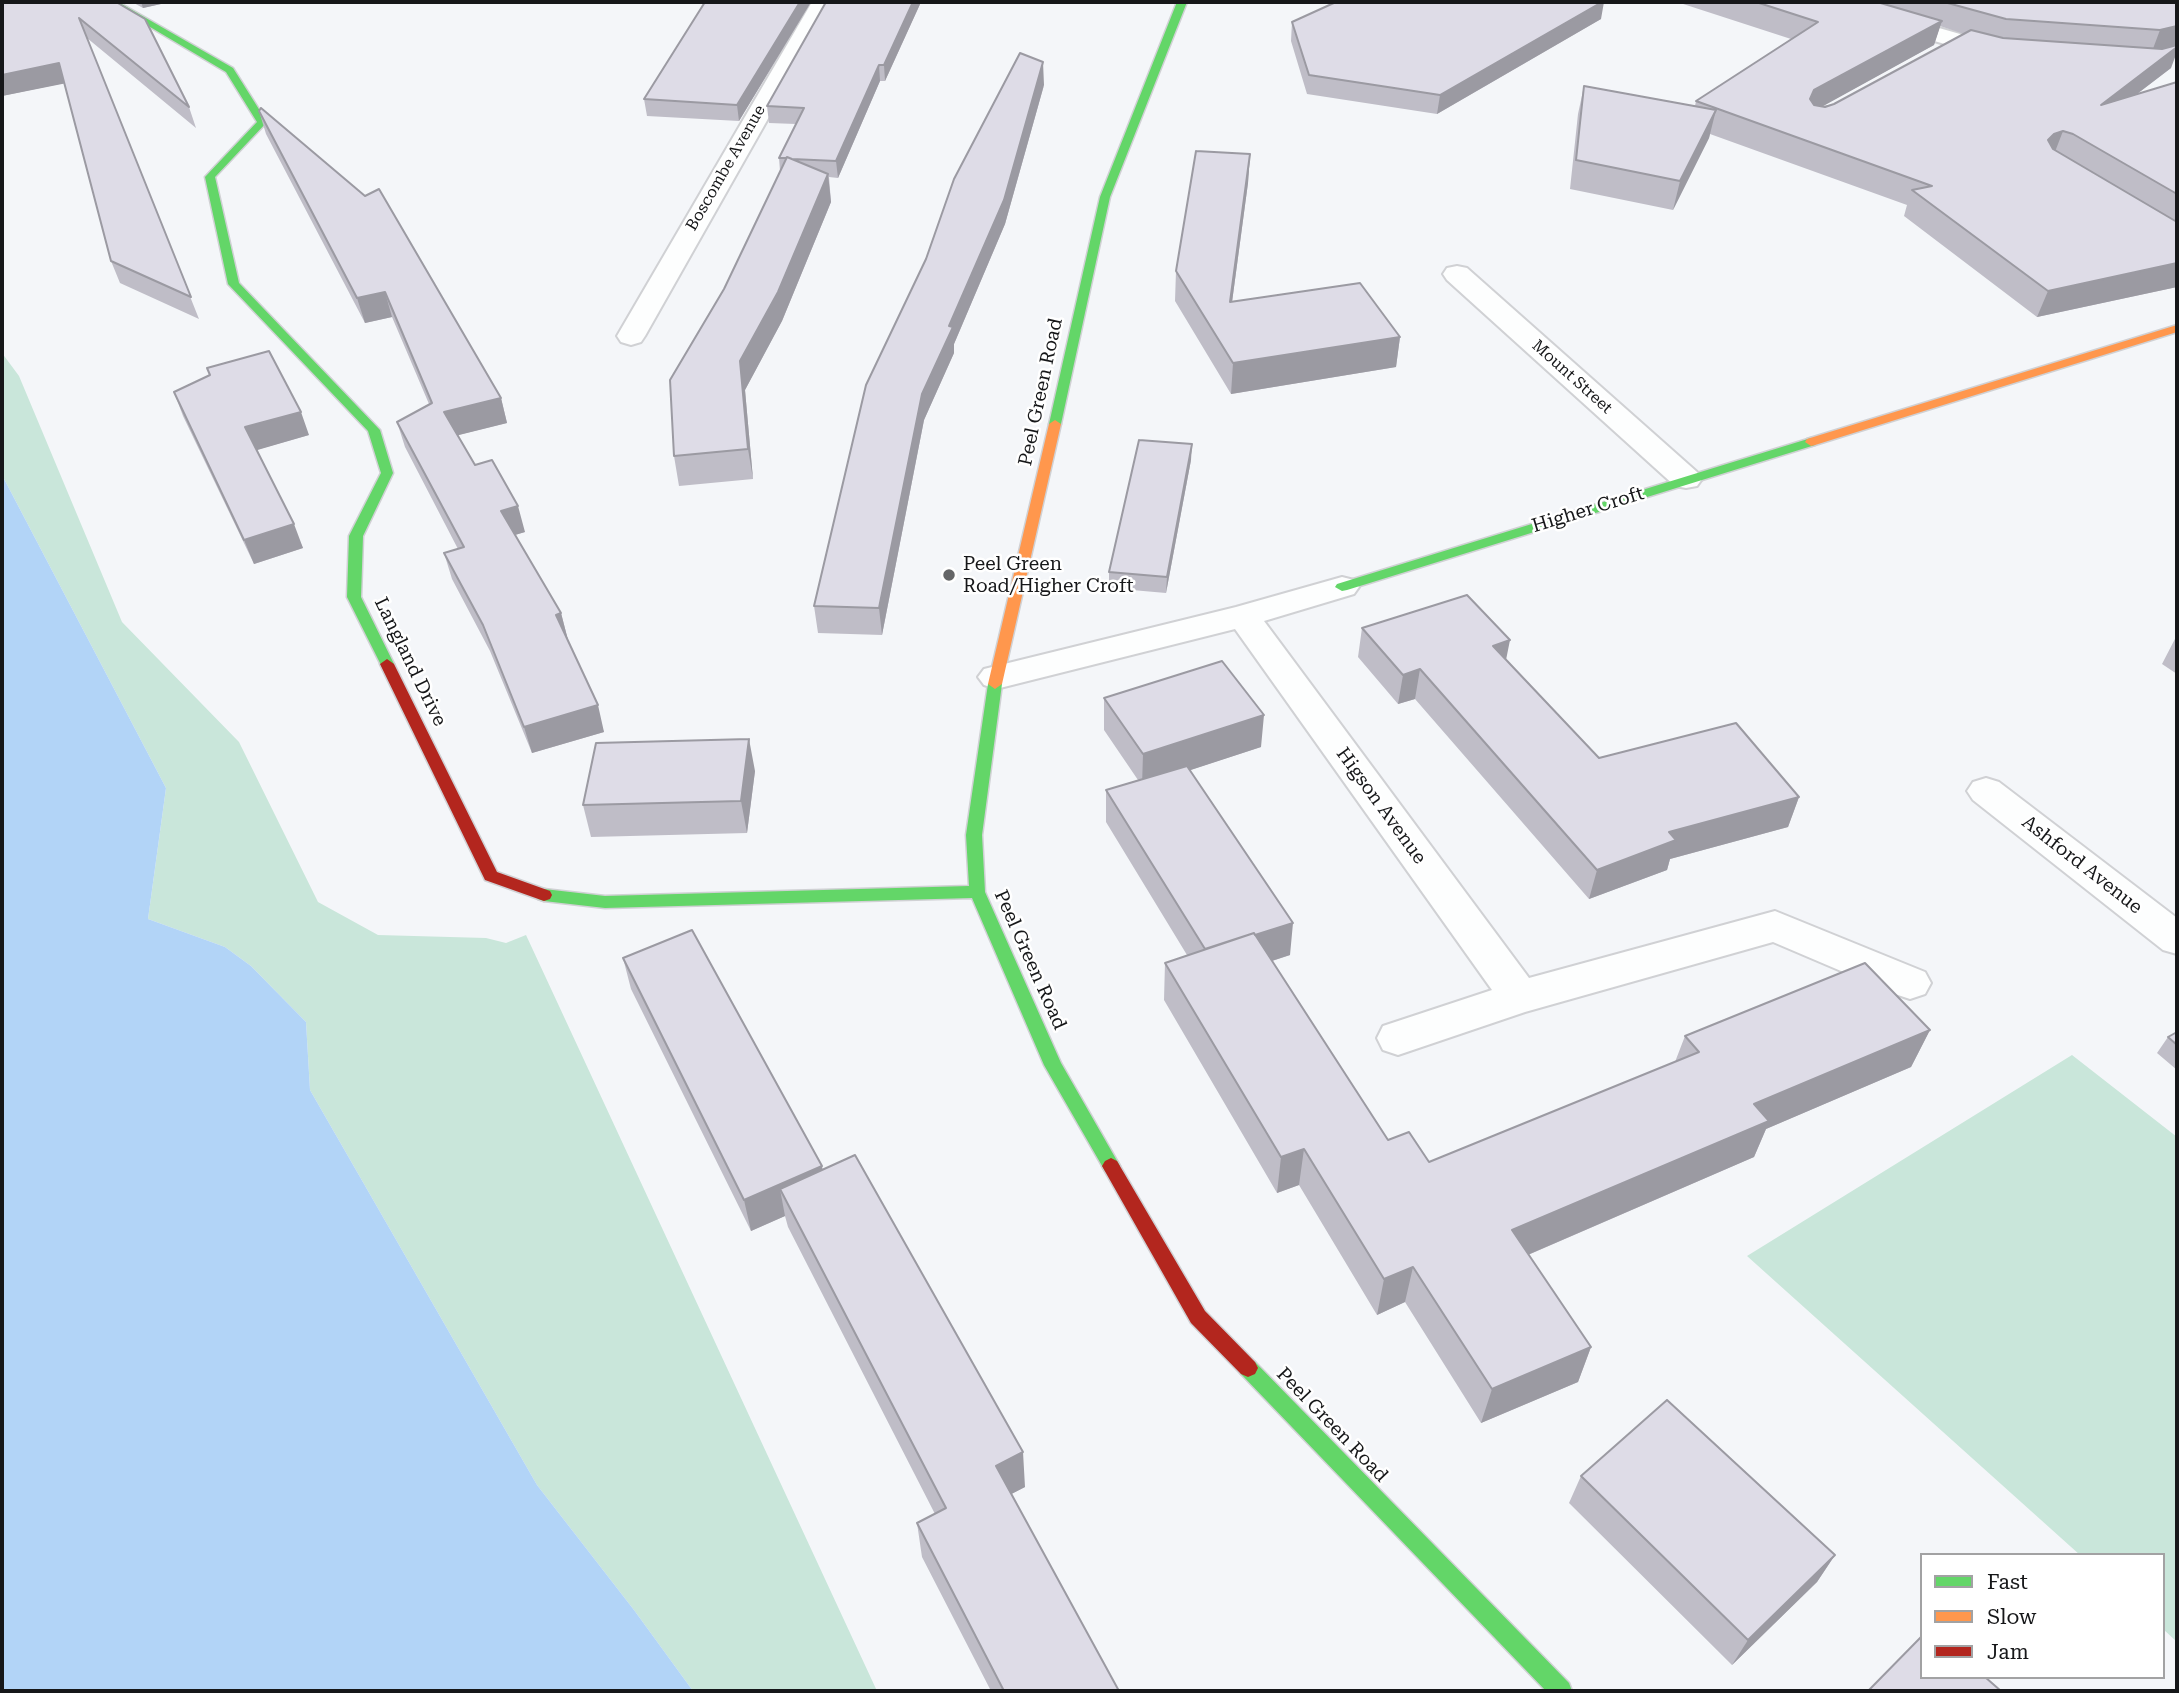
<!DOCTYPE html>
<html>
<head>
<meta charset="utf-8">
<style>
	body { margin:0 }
	#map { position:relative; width:2179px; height:1693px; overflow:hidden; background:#f4f6f9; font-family:"Roboto Serif",serif }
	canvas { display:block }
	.frame { position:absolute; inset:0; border:4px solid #161719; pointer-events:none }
	.legend { position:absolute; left:1920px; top:1553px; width:245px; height:126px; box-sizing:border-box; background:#fff; border:2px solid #a2a2a3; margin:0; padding:9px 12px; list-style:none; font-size:21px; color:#161719 }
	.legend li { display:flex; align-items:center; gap:14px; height:35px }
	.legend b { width:35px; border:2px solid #a2a2a3 }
</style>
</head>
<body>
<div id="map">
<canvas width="2179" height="1693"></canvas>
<div class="frame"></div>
<ul class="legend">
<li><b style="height:9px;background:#63d668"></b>Fast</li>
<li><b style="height:9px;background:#ff974d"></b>Slow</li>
<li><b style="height:9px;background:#b3261e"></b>Jam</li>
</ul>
</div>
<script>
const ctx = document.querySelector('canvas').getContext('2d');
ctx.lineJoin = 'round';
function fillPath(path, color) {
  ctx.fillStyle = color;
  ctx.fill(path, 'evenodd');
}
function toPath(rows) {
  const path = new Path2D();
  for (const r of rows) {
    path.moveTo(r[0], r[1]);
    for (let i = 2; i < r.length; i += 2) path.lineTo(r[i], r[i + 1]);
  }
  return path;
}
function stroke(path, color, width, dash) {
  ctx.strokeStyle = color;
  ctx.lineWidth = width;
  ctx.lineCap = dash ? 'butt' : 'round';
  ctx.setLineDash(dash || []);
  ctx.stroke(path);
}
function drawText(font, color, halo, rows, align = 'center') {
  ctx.font = font + ' "Roboto Serif",serif';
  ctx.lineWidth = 5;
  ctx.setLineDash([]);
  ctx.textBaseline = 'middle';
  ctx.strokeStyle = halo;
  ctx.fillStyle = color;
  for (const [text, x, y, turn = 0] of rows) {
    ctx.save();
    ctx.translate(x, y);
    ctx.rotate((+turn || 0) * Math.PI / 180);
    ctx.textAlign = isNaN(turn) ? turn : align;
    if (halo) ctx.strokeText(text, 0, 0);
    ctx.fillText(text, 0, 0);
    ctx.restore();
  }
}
fillPath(toPath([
	[2,353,19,376,122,622,239,742,318,902,378,935,486,938,506,943,526,935,877,1691,693,1691,634,1610,537,1485,310,1090,306,1022,251,966,225,947,148,919,166,788,2,475],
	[2072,1055,2177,1137,2177,1642,2163,1629,2163,1555,2080,1555,1747,1256]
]), '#c9e6da');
fillPath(toPath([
	[2,475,166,788,148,919,225,947,251,966,306,1022,310,1090,537,1485,634,1610,693,1691,2,1691]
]), '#b2d4f7');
const street = toPath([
	[812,2,834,2,645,336,641,342,631,345,621,342,617,336,812,2],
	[1814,2,1848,2,2009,48,2013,53,2009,58,1993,58,1817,7,1814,2],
	[1457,266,1467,268,1697,472,1702,479,1697,486,1686,488,1675,486,1447,280,1443,274,1447,268,1457,266],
	[1342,577,1354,580,1359,587,1354,594,1264,621,1529,978,1775,911,1925,972,1931,983,1925,994,1910,999,1895,994,1773,942,1525,1012,1398,1055,1383,1050,1377,1038,1383,1026,1492,990,1235,629,996,689,984,685,978,677,984,669,1236,607,1342,577],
	[1986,778,1999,782,2177,918,2177,954,2163,950,1973,800,1967,791,1973,782,1986,778]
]);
const fast = toPath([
	[108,2,118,2,233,68,267,122,215,177,239,283,380,430,393,473,363,536,361,597,394,664,392,667,382,667,347,597,349,536,381,473,368,431,228,284,205,177,257,122,226,72,108,2],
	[1177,2,1187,2,1110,197,1061,424,1059,427,1051,427,1049,424,1100,197,1177,2],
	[1811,438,1817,442,1815,445,1347,590,1342,591,1335,587,1337,584,1811,438],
	[995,679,1002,684,982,835,985,892,1061,1063,1120,1166,1117,1171,1111,1174,1105,1171,1044,1065,972,898,605,908,544,901,538,899,536,895,538,891,544,889,605,896,969,886,966,835,988,684,995,679],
	[1248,1359,1255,1362,1569,1683,1572,1691,1546,1691,1241,1374,1238,1368,1241,1362,1248,1359]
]);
const slow = toPath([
	[2177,325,2177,332,1815,445,1811,446,1805,442,1807,439,2177,325],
	[1055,420,1061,424,1002,684,995,689,988,684,1049,424,1055,420]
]);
const jam = toPath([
	[387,659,394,664,497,872,550,891,552,895,550,899,544,901,485,880,380,664,387,659],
	[1111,1158,1117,1161,1205,1311,1255,1362,1258,1368,1255,1374,1248,1377,1241,1374,1191,1323,1102,1166,1105,1161,1111,1158]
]);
stroke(street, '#d0d1d4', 4);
stroke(fast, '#d0d1d4', 3);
stroke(slow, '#d0d1d4', 3);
stroke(jam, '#d0d1d4', 3);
fillPath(street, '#fdfefe');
fillPath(fast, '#63d668');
fillPath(slow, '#ff974d');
fillPath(jam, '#b3261e');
fillPath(toPath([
	[2,2,116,2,189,107,196,128,87,38,199,319,120,283,111,261,64,83,2,96],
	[132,2,170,2,143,8],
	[705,2,811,2,739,121,647,116,644,99],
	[921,2,885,81,880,81,838,178,829,177,831,202,782,321,745,390,753,479,679,486,674,456,724,289,780,171,779,158,796,124,769,123,767,106],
	[1677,2,2177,2,2171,68,2137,94,2177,82,2177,287,2037,317,1904,216,1907,205,1710,134,1709,138,1673,210,1570,189,1578,114,1584,86,1695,106,1696,101,1791,39],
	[1940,26,1964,34,1834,104,1822,106,1934,45],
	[1601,19,1437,114,1307,94,1291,41,1292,22],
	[1044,85,1005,224,954,344,954,353,924,420,882,635,818,633,814,606],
	[259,111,501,398,507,423,458,435,475,465,525,532,515,535,561,613,568,640,604,732,532,753,490,651,452,579,444,553,458,549,405,447,397,422,429,404,392,317,365,323,266,134],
	[1250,154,1248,183,1232,302,1400,337,1396,367,1231,394,1175,301,1176,271],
	[207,368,309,435,256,450,303,548,254,564,183,416,174,392,210,375],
	[1191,460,1166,593,1109,588,1109,572],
	[1362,628,1506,659,1599,758,1799,797,1788,827,1670,859,1667,870,1589,899,1415,699,1398,704,1358,657],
	[2177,635,2177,674,2162,664],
	[1104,698,1261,747,1190,770,1290,955,1272,961,1388,1140,1429,1162,1675,1062,1685,1036,1930,1030,1911,1067,1766,1129,1754,1157,1528,1255,1591,1347,1578,1382,1481,1423,1405,1302,1377,1315,1299,1185,1277,1193,1164,1000,1165,963,1187,955,1106,822,1106,790,1138,780,1104,730],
	[755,771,747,833,591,837,583,805],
	[623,958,822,1166,822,1170,1025,1487,1011,1494,1119,1691,991,1691,922,1557,917,1523,935,1514,788,1227,785,1216,751,1231,631,989],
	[2177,1032,2177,1070,2157,1053,2168,1037],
	[1581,1476,1835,1555,1817,1582,1732,1665,1569,1503]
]), '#bfbdc7');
fillPath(toPath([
	[141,2,170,2,143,8],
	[800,2,811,2,739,121,737,105],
	[913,2,921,2,885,81,884,65],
	[1602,2,1604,2,1601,19,1437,114,1440,95],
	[1942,21,1934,45,1807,115,1810,99,1814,90],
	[2177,26,2177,45,2151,54,2160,30],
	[2177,47,2177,52,2171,68,2091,129,2101,105],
	[1043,62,1044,85,1005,224,954,344,954,353,924,420,882,635,879,608,922,394,949,326],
	[59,63,67,83,2,96,2,75],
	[879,65,880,81,838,178,836,161],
	[1716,110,1709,138,1673,210,1680,181],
	[2063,131,2053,157,2048,140,2054,134],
	[1250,154,1248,183,1228,332,1230,302],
	[828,174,831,202,782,321,745,390,753,479,748,449,740,361],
	[2177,263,2177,287,2037,317,2048,291],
	[385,292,392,317,365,323,357,298],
	[1400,337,1396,367,1231,394,1233,363],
	[501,398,507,423,451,437,444,412],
	[301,412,309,435,254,451,245,427],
	[1192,444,1191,460,1166,593,1167,577],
	[518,506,525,532,508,537,501,511],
	[294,524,303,548,254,564,244,540],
	[561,613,568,640,556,615],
	[1510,640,1504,670,1493,646],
	[1420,669,1415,699,1398,704,1403,675],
	[598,705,604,732,532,753,524,727],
	[1264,715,1261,747,1142,786,1143,754],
	[749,739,755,771,747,833,741,801],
	[1799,797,1788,827,1670,859,1667,870,1589,899,1597,870,1669,832],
	[1293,923,1290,955,1204,983,1207,951],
	[1930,1030,1911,1067,1766,1129,1754,1157,1502,1266,1512,1230,1754,1104],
	[1304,1149,1299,1185,1277,1193,1281,1157],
	[822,1166,827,1197,780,1189,785,1216,751,1231,744,1200],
	[1413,1267,1405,1302,1377,1315,1384,1279],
	[1591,1347,1578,1382,1481,1423,1492,1389],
	[1023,1452,1025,1487,998,1501,996,1466],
	[1835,1555,1817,1582,1732,1665,1748,1640]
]), '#9b9aa2');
const building = toPath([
	[2,2,116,2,145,19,189,107,79,18,191,297,111,261,59,63,2,75,2,2],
	[705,2,800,2,737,105,644,99,705,2],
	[826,2,913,2,884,65,879,65,836,161,792,159,787,157,786,158,779,158,804,108,767,106,826,2],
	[1336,2,1602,2,1440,95,1309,75,1292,22,1336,2],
	[1756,2,1877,2,1942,21,1814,90,1810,99,1814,105,1825,107,1834,104,1971,30,2003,38,2162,49,2177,45,2177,47,2101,105,2177,82,2177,194,2073,134,2063,131,2054,134,2048,140,2053,149,2177,222,2177,263,2048,291,1912,190,1932,186,1696,101,1818,22,1756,2],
	[1944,2,2177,2,2177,26,2160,30,2006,19,1944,2],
	[1020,53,1043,62,1004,200,949,326,953,327,922,394,879,608,814,606,866,385,926,259,954,179,1020,53],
	[1584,86,1716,110,1680,181,1576,160,1584,86],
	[261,108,365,196,379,189,501,398,444,412,475,465,492,460,518,506,501,511,561,613,556,615,598,705,524,727,483,625,444,553,464,547,397,422,432,403,385,292,357,298,259,111,261,108],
	[1196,151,1250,154,1230,302,1360,283,1400,337,1233,363,1176,271,1196,151],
	[787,157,828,174,778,292,740,361,748,449,674,456,670,380,724,289,787,157],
	[269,351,301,412,245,427,294,524,244,540,174,392,210,375,207,368,269,351],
	[1139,440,1192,444,1167,577,1109,572,1139,440],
	[1467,595,1510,640,1493,646,1599,758,1736,723,1799,797,1669,832,1676,840,1597,870,1420,669,1403,675,1362,628,1467,595],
	[1222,661,1264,715,1143,754,1104,698,1222,661],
	[749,739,741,801,583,805,596,743,749,739],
	[1187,766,1293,923,1255,935,1254,933,1205,949,1106,790,1187,766],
	[692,930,822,1166,744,1200,623,958,692,930],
	[1254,933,1388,1140,1409,1132,1429,1162,1699,1052,1685,1036,1865,963,1930,1030,1754,1104,1769,1121,1512,1230,1591,1347,1492,1389,1413,1267,1384,1279,1304,1149,1281,1157,1165,963,1254,933],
	[2177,1032,2177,1045,2168,1037,2177,1032],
	[855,1155,1023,1452,996,1466,1119,1691,1004,1691,917,1523,946,1508,780,1189,855,1155],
	[1667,1400,1835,1555,1748,1640,1581,1476,1667,1400],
	[1922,1636,1922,1677,1985,1677,2001,1691,1868,1691,1922,1636]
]);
fillPath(building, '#dedce7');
stroke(building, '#9b9aa2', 2);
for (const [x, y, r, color] of [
	[949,575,7,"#646567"]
]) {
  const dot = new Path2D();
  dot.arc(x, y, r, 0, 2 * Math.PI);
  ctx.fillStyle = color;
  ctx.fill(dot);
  stroke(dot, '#fff', 2.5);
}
drawText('16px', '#161719', '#fff', [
	["Boscombe Avenue",726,168,-60],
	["Mount Street",1572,377,42]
]);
drawText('19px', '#161719', '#fff', [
	["Peel Green Road",1041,392,-78],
	["Higher Croft",1588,510,-17],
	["Langland Drive",410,662,64],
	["Higson Avenue",1381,806,54],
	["Ashford Avenue",2082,865,38],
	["Peel Green Road",1030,960,66],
	["Peel Green Road",1332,1425,46]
]);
drawText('19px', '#161719', '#fff', [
	["Peel Green",963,564],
	["Road/Higher Croft",963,586]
], 'left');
</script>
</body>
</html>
